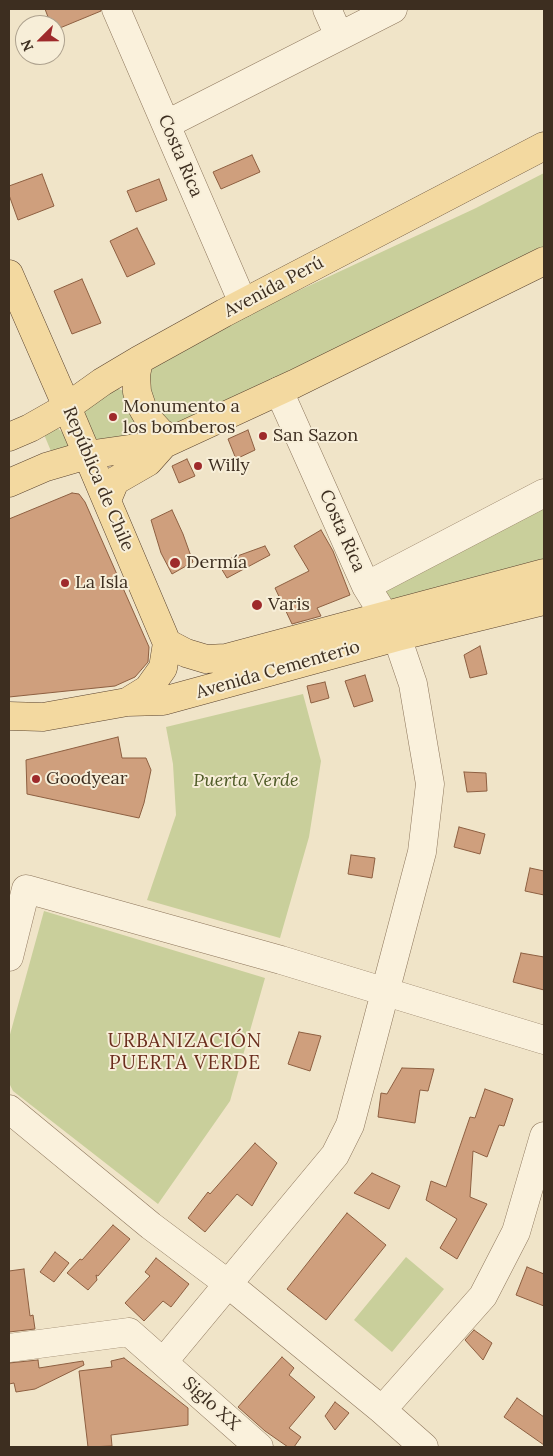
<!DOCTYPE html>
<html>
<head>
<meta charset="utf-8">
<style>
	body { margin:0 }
	#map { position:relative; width:553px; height:1456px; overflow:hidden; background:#f0e4c8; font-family:Lora,serif }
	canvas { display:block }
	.frame { position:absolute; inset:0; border:10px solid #3d2e20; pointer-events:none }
	.north { position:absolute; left:15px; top:15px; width:50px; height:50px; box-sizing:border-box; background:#f7eed8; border:1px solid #ada18e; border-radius:50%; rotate:247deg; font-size:14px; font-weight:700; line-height:20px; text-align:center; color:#3d2e20 }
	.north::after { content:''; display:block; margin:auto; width:18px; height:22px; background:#9e2a2b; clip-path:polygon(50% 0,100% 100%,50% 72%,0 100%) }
</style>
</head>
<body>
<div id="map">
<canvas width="553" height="1456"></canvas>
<div class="frame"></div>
<div class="north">N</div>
</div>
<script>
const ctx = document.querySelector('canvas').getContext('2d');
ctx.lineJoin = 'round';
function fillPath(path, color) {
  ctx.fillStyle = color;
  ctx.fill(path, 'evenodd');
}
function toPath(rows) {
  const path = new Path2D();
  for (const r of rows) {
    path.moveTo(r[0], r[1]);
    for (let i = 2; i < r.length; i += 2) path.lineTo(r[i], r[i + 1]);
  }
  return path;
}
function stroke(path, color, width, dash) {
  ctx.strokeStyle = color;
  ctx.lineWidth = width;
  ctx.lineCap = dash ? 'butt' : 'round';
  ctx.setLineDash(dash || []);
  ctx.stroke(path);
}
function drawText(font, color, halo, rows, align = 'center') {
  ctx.font = font + ' Lora,serif';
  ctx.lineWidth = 4;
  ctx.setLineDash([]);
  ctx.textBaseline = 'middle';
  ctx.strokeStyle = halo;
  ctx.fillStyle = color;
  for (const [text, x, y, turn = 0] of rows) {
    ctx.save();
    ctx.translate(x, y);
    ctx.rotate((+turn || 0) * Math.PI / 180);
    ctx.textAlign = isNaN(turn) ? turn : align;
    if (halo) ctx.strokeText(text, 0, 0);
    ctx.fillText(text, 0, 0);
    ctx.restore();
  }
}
fillPath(toPath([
	[544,173,544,250,179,424,172,423,154,415,148,371,184,344,476,208],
	[116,388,124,391,145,434,96,440,81,408],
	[57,428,65,434,68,446,66,449,53,456,43,432],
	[544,505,544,563,388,608,381,589],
	[303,694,321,761,309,837,280,938,147,900,176,815,173,764,166,727],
	[44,911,265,978,230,1101,158,1204,13,1091,9,1083,9,1038],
	[406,1257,444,1289,392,1352,354,1320]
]), '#c9cf9b');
const building = toPath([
	[45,9,101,9,101,11,55,30,55,25,51,25,45,9],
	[252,155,260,172,221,189,213,172,252,155],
	[42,174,54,206,18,220,9,195,9,186,42,174],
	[159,179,167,200,136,212,127,191,159,179],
	[137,228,155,264,127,277,110,241,137,228],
	[82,279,101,323,72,334,54,291,82,279],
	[248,430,255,450,236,459,228,439,248,430],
	[187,459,195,476,179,483,172,466,187,459],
	[72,493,79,494,85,502,149,647,148,662,135,677,115,686,9,697,9,519,72,493],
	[172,510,183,534,193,562,172,574,161,553,151,520,172,510],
	[321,530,333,551,350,595,317,608,321,616,292,624,275,588,309,571,294,546,321,530],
	[265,546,270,555,227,578,218,563,265,546],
	[480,646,487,674,470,678,464,655,480,646],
	[365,675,373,701,354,707,345,681,365,675],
	[325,682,329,698,311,703,307,686,325,682],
	[118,737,122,758,146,758,151,770,144,803,139,818,27,794,26,760,118,737],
	[464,772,486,773,487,791,467,792,464,772],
	[459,827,485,834,480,854,454,847,459,827],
	[351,855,375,858,372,878,348,874,351,855],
	[530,868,544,871,544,895,525,891,530,868],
	[521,953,544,957,544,990,513,982,521,953],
	[299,1032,321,1036,310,1071,288,1064,299,1032],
	[402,1068,434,1069,428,1091,420,1090,415,1123,378,1117,381,1093,387,1094,402,1068],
	[485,1089,513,1099,504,1126,499,1125,487,1157,473,1151,470,1197,487,1204,457,1259,440,1248,457,1219,426,1200,431,1181,446,1187,470,1117,475,1118,485,1089],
	[255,1143,277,1163,252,1206,237,1194,205,1232,188,1218,208,1192,210,1194,255,1143],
	[372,1173,400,1186,389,1209,354,1193,372,1173],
	[347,1213,386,1245,326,1320,287,1289,347,1213],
	[113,1225,130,1239,98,1276,96,1275,97,1280,88,1290,67,1273,80,1259,82,1260,113,1225],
	[55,1252,69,1263,54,1282,40,1272,55,1252],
	[156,1258,189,1284,171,1307,163,1301,144,1321,125,1303,150,1276,145,1272,156,1258],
	[527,1267,544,1274,544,1306,516,1295,527,1267],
	[24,1269,30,1316,33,1315,35,1329,9,1332,9,1271,24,1269],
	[474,1330,492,1343,483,1360,465,1340,474,1330],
	[282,1357,294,1368,289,1375,315,1397,289,1428,301,1437,294,1447,288,1447,265,1431,238,1407,282,1357],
	[124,1358,188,1408,188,1425,111,1435,112,1446,88,1447,79,1371,112,1367,111,1361,124,1358],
	[38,1360,39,1368,83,1361,84,1365,35,1389,16,1392,14,1383,9,1384,9,1363,38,1360],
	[517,1398,544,1417,544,1445,504,1417,517,1398],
	[335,1402,349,1413,335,1430,325,1416,335,1402]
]);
fillPath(building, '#cf9f7d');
stroke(building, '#8d5f41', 1);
const minor = toPath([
	[116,9,243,303],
	[327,9,339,36],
	[167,124,393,9],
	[279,391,366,586,384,615],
	[366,586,544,493],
	[9,957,26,889,281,960,544,1040],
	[9,1109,151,1226,227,1283,382,1410,424,1447],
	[9,1348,129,1332,259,1447],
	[164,1361,335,1155,350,1125,422,852,430,784,413,684,397,637],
	[382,1410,483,1296,516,1232,544,1136]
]);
const major = toPath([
	[9,274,67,407,167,643,163,668,148,689,127,702],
	[139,360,136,375,137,392,142,407,150,421,161,433,173,439],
	[9,437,30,428,67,407,102,382,139,360,224,313,544,146],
	[9,483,46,467,87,455,164,444,294,384,544,261],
	[107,500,115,481,148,462,164,444],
	[167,643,186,653,206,659,226,658,544,573],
	[9,716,43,717,127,702,163,701,397,637,544,601]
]);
stroke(minor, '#8d765c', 29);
stroke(major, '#5b4430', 29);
stroke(minor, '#faf1dc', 28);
stroke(major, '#f3d9a0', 28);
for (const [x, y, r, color] of [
	[113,417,5,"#9e2a2b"],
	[263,436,5,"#9e2a2b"],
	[198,466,5,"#9e2a2b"],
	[175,563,6,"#9e2a2b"],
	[65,583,5,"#9e2a2b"],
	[257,605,6,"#9e2a2b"],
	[36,779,5,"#9e2a2b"]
]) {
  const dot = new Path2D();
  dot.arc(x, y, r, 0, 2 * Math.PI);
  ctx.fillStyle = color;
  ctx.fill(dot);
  stroke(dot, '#f7eed8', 2);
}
drawText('18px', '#3d2e20', '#f7eed8', [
	["Costa Rica",180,156,67],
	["Avenida Perú",274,287,-28],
	["República de Chile",98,479,67],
	["Costa Rica",342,531,66],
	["Avenida Cementerio",278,670,-16],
	["Siglo XX",211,1404,42]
]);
drawText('18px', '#3d2e20', '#f7eed8', [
	["Monumento a",123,407],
	["los bomberos",123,428],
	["San Sazon",273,436],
	["Willy",208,466],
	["Dermía",186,563],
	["La Isla",75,583],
	["Varis",268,605],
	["Goodyear",46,779]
], 'left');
drawText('italic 18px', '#4d5a26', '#f7eed8', [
	["Puerta Verde",246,781]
]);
ctx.letterSpacing = '1px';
drawText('19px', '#6b2e1e', '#f7eed8', [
	["URBANIZACIÓN",185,1042],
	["PUERTA VERDE",185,1064]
]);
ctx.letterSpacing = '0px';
</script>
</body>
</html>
